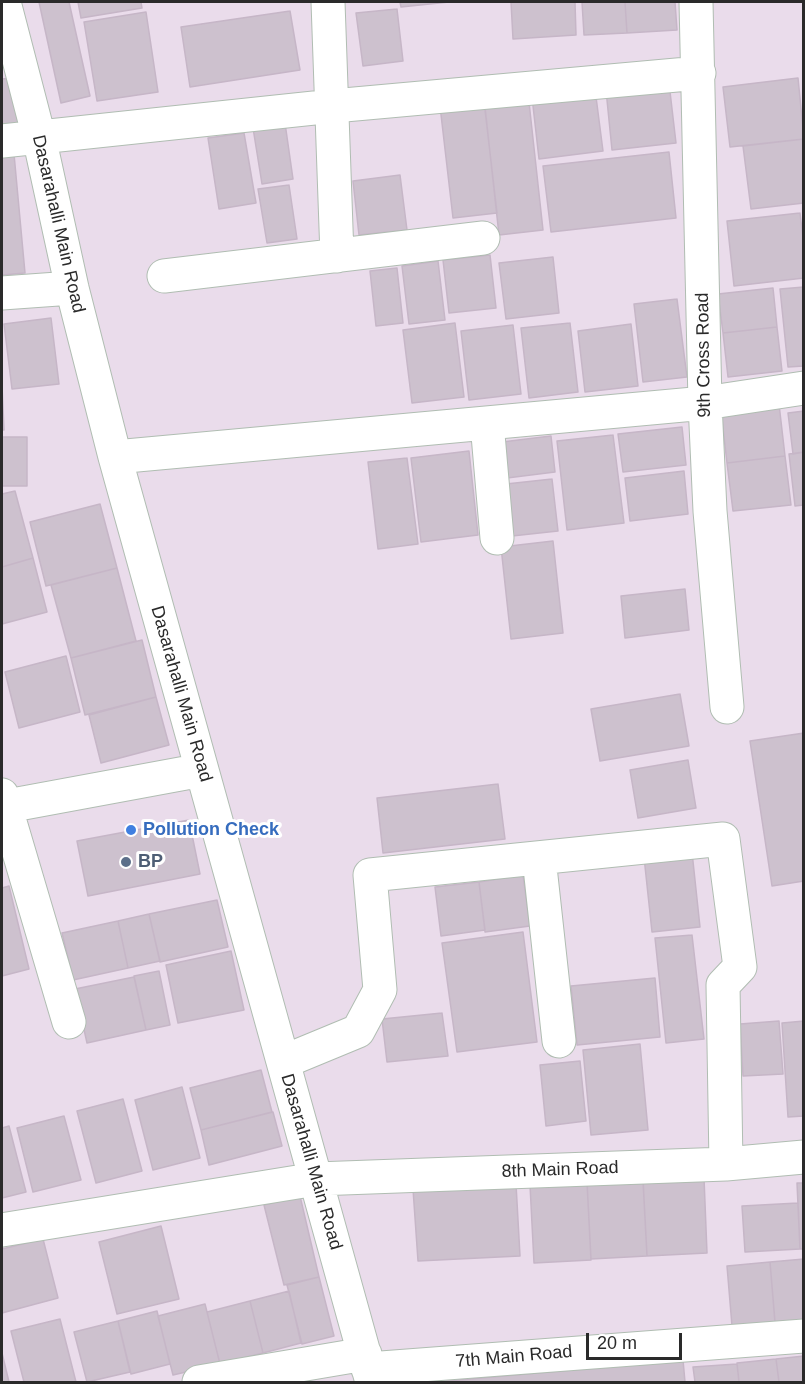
<!DOCTYPE html>
<html>
<head>
<meta charset="utf-8">
<style>
	body { margin:0 }
	#map { position:relative; width:805px; height:1384px; overflow:hidden; background:#eadceb; font-family:Helvetica,sans-serif }
	canvas { display:block }
	.frame { position:absolute; inset:0; border:3px solid #2a2a2a; pointer-events:none }
	.scale { position:absolute; left:586px; top:1333px; width:96px; height:27px; box-sizing:border-box; border:3px solid #2a2a2a; border-top:0; padding-left:8px; font-size:18px; line-height:21px; white-space:nowrap; color:#2a2a2a; -webkit-text-stroke:4px #fff; paint-order:stroke }
</style>
</head>
<body>
<div id="map">
<canvas width="805" height="1384"></canvas>
<div class="frame"></div>
<div class="scale">20 m</div>
</div>
<script>
const ctx = document.querySelector('canvas').getContext('2d');
ctx.lineJoin = 'round';
function fillPath(path, color) {
  ctx.fillStyle = color;
  ctx.fill(path, 'evenodd');
}
function toPath(rows) {
  const path = new Path2D();
  for (const r of rows) {
    path.moveTo(r[0], r[1]);
    for (let i = 2; i < r.length; i += 2) path.lineTo(r[i], r[i + 1]);
  }
  return path;
}
function stroke(path, color, width, dash) {
  ctx.strokeStyle = color;
  ctx.lineWidth = width;
  ctx.lineCap = dash ? 'butt' : 'round';
  ctx.setLineDash(dash || []);
  ctx.stroke(path);
}
function drawText(font, color, halo, rows, align = 'center') {
  ctx.font = font + ' Helvetica,sans-serif';
  ctx.lineWidth = 6;
  ctx.setLineDash([]);
  ctx.textBaseline = 'middle';
  ctx.strokeStyle = halo;
  ctx.fillStyle = color;
  for (const [text, x, y, turn = 0] of rows) {
    ctx.save();
    ctx.translate(x, y);
    ctx.rotate((+turn || 0) * Math.PI / 180);
    ctx.textAlign = isNaN(turn) ? turn : align;
    if (halo) ctx.strokeText(text, 0, 0);
    ctx.fillText(text, 0, 0);
    ctx.restore();
  }
}
const building = toPath([
	[39,2,69,2,90,96,61,103,39,2],
	[78,2,141,2,142,8,81,18,78,2],
	[400,2,449,2,401,7,400,2],
	[511,2,575,2,576,35,513,39,511,2],
	[582,2,625,2,627,33,584,35,582,2],
	[625,2,675,2,677,30,627,33,625,2],
	[397,9,403,61,363,66,356,13,397,9],
	[290,11,300,70,190,87,181,27,290,11],
	[146,12,158,92,97,101,84,22,146,12],
	[13,78,19,124,2,126,2,79,13,78],
	[798,78,804,139,730,147,723,87,798,78],
	[669,83,676,143,612,150,606,90,669,83],
	[595,89,603,151,539,159,532,97,595,89],
	[528,93,543,230,499,235,484,98,528,93],
	[484,101,497,213,453,218,440,106,484,101],
	[285,123,293,179,262,184,253,128,285,123],
	[244,133,256,203,219,209,208,138,244,133],
	[804,139,804,203,751,209,743,146,804,139],
	[669,152,676,218,551,232,543,166,669,152],
	[14,154,25,273,2,275,2,156,14,154],
	[400,175,407,230,359,235,353,181,400,175],
	[289,185,297,239,267,243,258,189,289,185],
	[800,213,804,246,804,278,734,286,727,221,800,213],
	[490,255,496,308,449,313,443,260,490,255],
	[553,257,559,313,506,319,499,263,553,257],
	[438,261,445,320,409,324,402,266,438,261],
	[397,268,403,323,376,326,370,271,397,268],
	[804,287,804,366,788,367,780,289,804,287],
	[773,288,777,327,723,333,718,294,773,288],
	[677,299,687,377,643,382,634,304,677,299],
	[51,318,59,384,12,389,4,324,51,318],
	[455,323,464,397,412,403,403,330,455,323],
	[570,323,578,392,529,398,521,328,570,323],
	[631,324,638,386,585,392,578,331,631,324],
	[513,325,521,394,469,400,461,331,513,325],
	[777,327,782,371,728,377,723,333,777,327],
	[2,386,4,430,2,430,2,386],
	[779,404,785,456,727,463,721,411,779,404],
	[804,411,804,452,793,454,788,413,804,411],
	[682,427,686,465,623,472,618,434,682,427],
	[613,435,624,523,567,530,557,441,613,435],
	[551,436,555,472,507,478,502,442,551,436],
	[2,437,27,437,27,486,2,486,2,437],
	[469,451,478,535,421,542,411,458,469,451],
	[804,452,804,505,795,506,789,454,804,452],
	[785,456,791,505,733,511,727,463,785,456],
	[407,458,418,544,378,549,368,462,407,458],
	[684,471,688,514,630,521,625,478,684,471],
	[552,479,558,531,512,536,506,484,552,479],
	[15,491,33,558,2,567,2,494,15,491],
	[100,504,117,568,46,586,30,522,100,504],
	[553,541,563,633,511,639,501,547,553,541],
	[33,558,47,612,2,624,2,567,33,558],
	[117,568,136,641,71,658,51,585,117,568],
	[685,589,689,630,625,638,621,596,685,589],
	[142,640,156,697,85,715,71,658,142,640],
	[66,656,80,712,19,728,5,672,66,656],
	[680,694,689,746,600,761,591,709,680,694],
	[156,697,169,745,101,763,89,715,156,697],
	[804,733,804,881,772,886,750,741,804,733],
	[688,760,696,808,638,818,630,770,688,760],
	[498,784,505,839,383,853,377,798,498,784],
	[189,820,200,874,88,896,77,841,189,820],
	[692,852,700,927,652,932,644,857,692,852],
	[523,875,530,926,485,932,479,882,523,875],
	[479,882,485,930,441,936,435,887,479,882],
	[9,886,29,969,2,976,2,888,9,886],
	[217,900,228,947,160,962,149,914,217,900],
	[149,914,160,961,128,968,118,921,149,914],
	[118,921,128,968,73,980,62,933,118,921],
	[523,932,537,1042,457,1052,442,943,523,932],
	[692,935,704,1039,666,1043,655,938,692,935],
	[231,951,244,1010,178,1023,166,965,231,951],
	[159,971,170,1025,146,1030,134,976,159,971],
	[134,977,146,1030,87,1043,75,989,134,977],
	[655,978,660,1037,577,1045,571,986,655,978],
	[442,1013,448,1056,387,1062,382,1019,442,1013],
	[779,1021,783,1074,743,1076,740,1024,779,1021],
	[804,1021,804,1116,788,1117,782,1023,804,1021],
	[640,1044,648,1130,591,1135,583,1050,640,1044],
	[580,1061,586,1121,546,1126,540,1065,580,1061],
	[261,1070,272,1112,201,1130,190,1088,261,1070],
	[182,1087,200,1158,153,1170,135,1100,182,1087],
	[123,1099,142,1171,96,1183,77,1111,123,1099],
	[273,1112,282,1146,209,1165,201,1130,273,1112],
	[64,1116,81,1180,33,1192,17,1128,64,1116],
	[9,1126,26,1192,2,1198,2,1128,9,1126],
	[704,1178,707,1253,647,1256,643,1181,704,1178],
	[643,1179,647,1256,591,1259,587,1182,643,1179],
	[587,1182,591,1260,534,1263,530,1185,587,1182],
	[797,1183,804,1183,804,1249,800,1249,797,1183],
	[516,1184,520,1256,418,1261,413,1189,516,1184],
	[300,1196,319,1277,284,1285,264,1205,300,1196],
	[798,1203,800,1249,745,1252,742,1206,798,1203],
	[161,1226,179,1299,117,1314,99,1242,161,1226],
	[43,1239,58,1298,2,1313,2,1249,43,1239],
	[804,1259,804,1321,775,1323,770,1262,804,1259],
	[770,1262,775,1322,732,1326,727,1266,770,1262],
	[319,1277,334,1336,302,1344,287,1285,319,1277],
	[289,1291,301,1343,263,1353,250,1301,289,1291],
	[250,1301,263,1353,220,1364,207,1312,250,1301],
	[205,1304,220,1364,173,1375,158,1316,205,1304],
	[157,1311,170,1364,131,1374,118,1321,157,1311],
	[60,1319,76,1382,24,1382,11,1331,60,1319],
	[118,1321,130,1372,87,1382,74,1332,118,1321],
	[2,1353,9,1382,2,1382,2,1353],
	[804,1356,804,1382,779,1382,776,1359,804,1356],
	[776,1359,779,1382,739,1382,737,1363,776,1359],
	[683,1360,685,1382,437,1382,683,1360],
	[737,1364,739,1382,695,1382,693,1367,737,1364]
]);
fillPath(building, '#cdc1ce');
stroke(building, '#c6b6c7', 1.5);
const minor = toPath([
	[4,2,39,137,72,288,115,457,372,1382],
	[328,2,337,256],
	[696,2,705,403,710,511,727,707],
	[2,141,333,106,699,73],
	[164,276,483,238],
	[2,293,72,288],
	[487,423,497,538],
	[115,457,705,403,804,388],
	[2,795,69,1022],
	[2,807,202,770],
	[539,858,559,1041],
	[283,1062,358,1031,380,990,370,875,723,839,740,967,723,985,726,1164],
	[2,1230,316,1179,726,1164,804,1157],
	[368,1369,804,1336],
	[199,1382,365,1354]
]);
stroke(minor, '#b0bdb2', 35);
stroke(minor, '#fff', 33);
for (const [x, y, r, color] of [
	[131,830,6,"#3f7fe0"],
	[126,862,6,"#5c6f8a"]
]) {
  const dot = new Path2D();
  dot.arc(x, y, r, 0, 2 * Math.PI);
  ctx.fillStyle = color;
  ctx.fill(dot);
  stroke(dot, '#fff', 2);
}
drawText('18px', '#2a2a2a', '#fff', [
	["Dasarahalli Main Road",58,224,77],
	["9th Cross Road",704,355,-91],
	["Dasarahalli Main Road",181,694,74],
	["Dasarahalli Main Road",311,1162,74],
	["8th Main Road",560,1170,-2],
	["7th Main Road",514,1357,-5]
]);
drawText('bold 18px', '#366cbe', '#fff', [
	["Pollution Check",143,830]
], 'left');
drawText('bold 18px', '#4e5e75', '#fff', [
	["BP",138,862]
], 'left');
</script>
</body>
</html>
